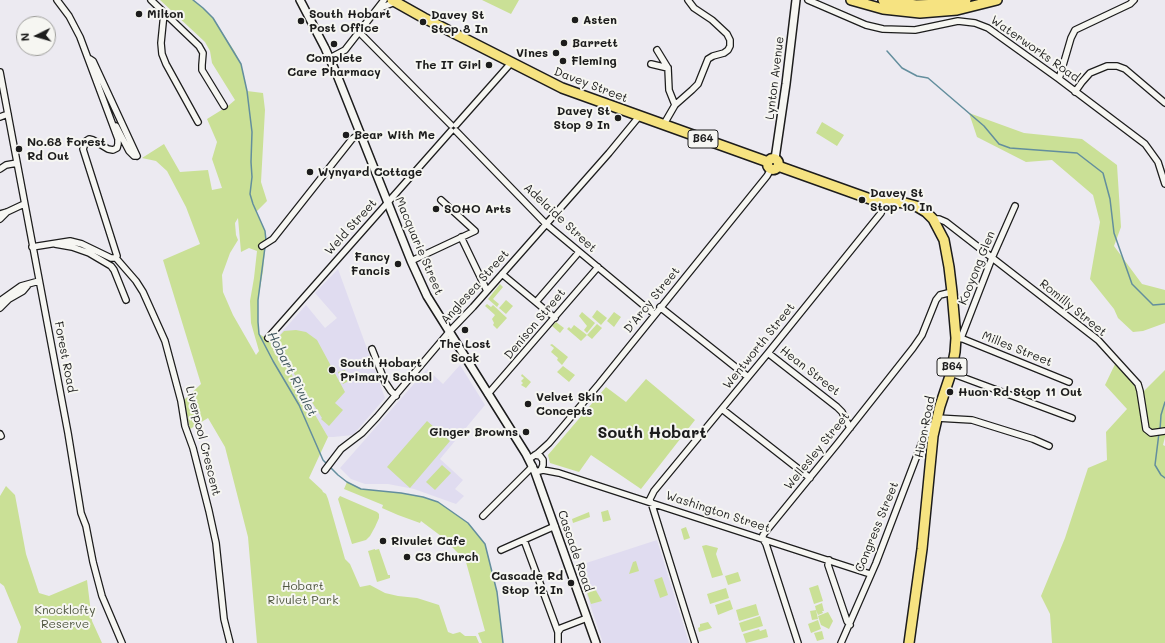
<!DOCTYPE html>
<html>
<head>
<meta charset="utf-8">
<style>
	body { margin:0 }
	#map { position:relative; width:1165px; height:643px; overflow:hidden; background:#eceaf1; font-family:Mali,sans-serif }
	canvas { display:block }
	.north { position:absolute; left:16px; top:16px; width:40px; height:40px; box-sizing:border-box; background:#f6f6f2; border:1px solid #9f9f9c; border-radius:50%; rotate:265deg; font-size:11px; font-weight:700; line-height:16px; text-align:center; color:#1c1c1c }
	.north::after { content:''; display:block; margin:auto; width:14px; height:18px; background:#1c1c1c; clip-path:polygon(50% 0,100% 100%,50% 72%,0 100%) }
</style>
</head>
<body>
<div id="map">
<canvas width="1165" height="643"></canvas>
<div class="north">N</div>
</div>
<script>
const ctx = document.querySelector('canvas').getContext('2d');
ctx.lineJoin = 'round';
function fillPath(path, color) {
  ctx.fillStyle = color;
  ctx.fill(path, 'evenodd');
}
function toPath(rows) {
  const path = new Path2D();
  for (const r of rows) {
    if (r.length === 3) {
      path.moveTo(r[0] + r[2], r[1]);
      path.arc(r[0], r[1], r[2], 0, 2 * Math.PI);
      continue;
    }
    path.moveTo(r[0], r[1]);
    for (let i = 2; i < r.length; i += 2) path.lineTo(r[i], r[i + 1]);
  }
  return path;
}
function stroke(path, color, width, dash) {
  ctx.strokeStyle = color;
  ctx.lineWidth = width;
  ctx.lineCap = dash ? 'butt' : 'round';
  ctx.setLineDash(dash || []);
  ctx.stroke(path);
}
function drawText(font, color, halo, rows, align = 'center') {
  ctx.font = font + ' Mali,sans-serif';
  ctx.lineWidth = 4;
  ctx.setLineDash([]);
  ctx.textBaseline = 'middle';
  ctx.strokeStyle = halo;
  ctx.fillStyle = color;
  for (const [text, x, y, turn = 0] of rows) {
    ctx.save();
    ctx.translate(x, y);
    ctx.rotate((+turn || 0) * Math.PI / 180);
    ctx.textAlign = isNaN(turn) ? turn : align;
    if (halo) ctx.strokeText(text, 0, 0);
    ctx.fillText(text, 0, 0);
    ctx.restore();
  }
}
fillPath(toPath([
	[338,269,385,398,353,435,333,437,328,437,273,342,306,305,325,328,337,318,315,293],
	[460,365,485,405,440,459,463,480,455,489,464,496,456,504,414,489,388,484,365,484,351,479,340,468,427,369,443,384],
	[657,540,689,643,603,643,577,566]
]), '#e0dcf0');
fillPath(toPath([
	[160,0,193,0,203,8,213,18,235,52,241,64,247,91,263,93,265,110,261,182,267,201,256,212,265,231,266,239,263,271,258,300,258,322,259,334,273,342,328,437,309,478,322,490,323,492,326,494,328,499,345,559,350,564,360,587,370,585,385,593,398,596,417,598,439,605,448,632,453,634,460,632,465,636,476,636,479,643,257,643,248,537,225,447,208,418,190,429,184,400,201,384,163,260,200,244,186,207,167,171,156,161,142,158,164,144,180,172,208,170,212,190,222,188,212,159,217,142,207,119,228,106,235,100,212,63,210,51,205,42],
	[238,218,241,252,249,248,257,251,254,278,250,301,251,323,259,351,256,355,233,315,223,292,222,275,230,253,238,240,236,235,235,223],
	[482,0,519,0,511,14],
	[969,113,1024,133,1082,139,1117,165,1121,227,1114,246,1142,284,1165,290,1165,323,1143,331,1133,332,1118,318,1114,309,1090,279,1100,222,1093,195,1052,160,1026,162,977,137],
	[822,122,844,135,837,146,816,133],
	[500,284,503,287,493,299,499,304,497,307,488,299],
	[506,300,513,306,506,314,499,308],
	[487,304,491,307,493,305,507,318,497,329,493,325,494,323,492,319,495,315,485,306],
	[597,310,607,318,601,325,592,317],
	[582,312,595,323,587,333,584,330,587,326,579,316],
	[614,312,621,317,614,327,607,321],
	[556,322,564,328,560,333,552,326],
	[597,324,602,328,592,339,587,335],
	[574,325,587,335,581,341,567,329,569,327,571,329],
	[296,330,306,332,317,340,345,392,335,403,343,410,329,426,321,419,322,418,274,342,284,331],
	[552,344,568,357,562,365,557,360,558,358,551,352,554,348,550,345],
	[1117,360,1133,381,1140,395,1165,370,1165,437,1163,445,1165,446,1165,643,1052,643,1050,614,1041,596,1065,538,1088,468,1107,460,1106,432,1127,409,1105,385],
	[563,366,575,375,569,382,557,372],
	[345,370,349,381,343,384,338,372],
	[522,374,531,382,526,388,521,385,523,383,521,381,524,378,521,376],
	[646,379,695,420,641,489,591,455,579,472,550,463,548,455,606,387,626,402],
	[427,421,450,441,410,488,387,467],
	[442,465,451,473,435,490,426,482],
	[347,482,361,489,401,493,423,497,438,502,468,523,485,544,497,592,503,643,482,643,478,633,485,631,466,562,460,555,441,536,421,521,420,523,398,515,382,508,383,505,344,489],
	[6,486,15,495,26,554,39,593,49,596,87,580,92,621,102,643,17,643,21,627,4,586,0,583,0,496],
	[340,496,377,512,379,514,379,518,375,527,370,536,366,540,352,544,338,499],
	[608,510,611,520,603,522,601,512],
	[589,512,590,517,573,523,572,519],
	[686,527,690,538,684,540,681,529],
	[706,545,718,548,716,554,723,575,712,578,702,546],
	[375,549,375,550,379,549,388,575,390,575,390,578,377,582,368,551],
	[636,561,639,571,629,574,633,562],
	[738,572,741,581,728,585,725,576],
	[586,577,589,588,594,587,602,601,591,604,582,578],
	[662,577,668,595,660,598,654,580],
	[818,585,823,601,814,604,809,588],
	[726,588,729,598,710,604,707,594],
	[730,600,733,609,718,615,715,605],
	[822,603,824,611,822,611,823,613,818,615,816,610,818,619,812,620,810,611,816,610,815,606],
	[756,604,759,615,739,621,736,610],
	[828,612,833,621,829,629,821,625,818,616],
	[760,616,763,626,742,632,739,623],
	[818,620,821,629,811,633,808,624],
	[708,622,712,628,699,632,698,628,700,627,700,624],
	[759,629,760,631,766,629,768,637,746,643,743,634],
	[822,631,824,639,817,641,814,633]
]), '#cae096');
stroke(toPath([
	[193,0,203,8,213,18,241,64,247,91,252,132,251,162,252,177,250,194,253,204,265,231,266,241],
	[887,51,902,68,917,76,928,78,984,126,999,144,1010,148,1077,153,1103,173,1110,199,1114,233,1132,284,1153,305,1165,304],
	[265,247,258,300,258,322,259,334,273,361,299,405,323,460,338,475,347,482,361,489,401,493,423,497,438,502,468,523,485,544,497,592,503,643],
	[1160,430,1161,415,1165,402],
	[1159,433,1155,465,1161,475,1165,478]
]), '#638e9d', 1.5);
const minor = toPath([
	[151,0,199,46,203,53,202,65,202,70,224,106],
	[808,0,866,25,883,29,915,30,958,21,975,23,988,28,1059,79,1145,144,1158,162,1165,184],
	[378,9,395,2],
	[164,13,161,43,162,54,166,64,198,122],
	[359,32,451,125],
	[657,50,668,68,669,90,675,105],
	[330,58,345,50,384,0],
	[90,59,93,61,137,156],
	[651,64,668,68],
	[0,72,68,433,81,513,86,526,93,562,102,596,122,643],
	[1059,79,1071,38,1075,30,1130,4,1134,0],
	[1075,92,1082,82,1090,73,1107,66,1117,66,1125,69,1165,103],
	[0,117,8,114],
	[664,124,675,105,692,90,698,84,708,59,713,56,724,53,728,50,730,46,730,40,727,34,712,20,694,8,688,0],
	[456,125,511,63],
	[116,126,129,151,134,156,136,156],
	[456,131,546,224,654,314],
	[0,169,6,165,17,163],
	[0,214,7,212,24,204],
	[0,219,7,212],
	[933,219,939,219,946,222,1098,340,1138,384,1140,391,1146,429,1151,433,1165,431],
	[461,237,487,291],
	[55,244,72,247,89,253,111,266,114,270,126,300],
	[262,246,273,239,352,139,361,133],
	[32,247,70,241,82,244,111,258,116,258,117,256,83,149,86,141,89,139,93,140,108,149,113,150,117,148,118,144,118,139,80,37,69,16,57,0],
	[116,258,136,281,143,292,165,341,181,401,185,426,193,448,209,511,216,543,224,619,230,643],
	[411,261,475,231,441,200],
	[502,274,555,318],
	[0,301,21,286,39,281],
	[536,302,579,252],
	[660,307,748,377],
	[0,308,9,299,23,291,28,285],
	[268,338,451,131],
	[958,338,963,339,1069,382],
	[961,338,992,258,1015,206],
	[372,349,385,382,391,391,396,396],
	[768,353,837,407,842,412,850,428],
	[951,373,1072,418],
	[488,394,598,267],
	[722,409,810,478],
	[937,418,972,420,1033,439,1049,446],
	[0,434,1,436],
	[535,455,540,456,543,460,543,465,541,470],
	[529,459,538,453,549,443,599,384,767,176,771,169],
	[325,470,341,449,362,433,377,417,449,332,473,307,609,153,637,119,639,115],
	[535,472,543,470,559,473,870,574],
	[649,501,654,491,768,353,881,213,885,202],
	[651,502,695,643],
	[483,516,533,466],
	[524,540,558,632,558,643],
	[501,550,555,526],
	[829,560,828,565,847,621,850,625],
	[558,632,561,628,587,618],
	[798,643,766,544,763,539,763,535,838,443,913,348,922,335,936,300,940,295,952,292],
	[841,643,876,563,924,437,928,429,936,422]
]);
const tertiary = toPath([
	[300,0,325,48,337,75,411,261,427,296,526,454,535,472,596,643],
	[775,159,786,84,796,0]
]);
const primary = toPath([
	[392,0,424,18,562,88,768,162],
	[773,164,5.5],
	[778,166,873,200,905,203,916,206,926,212,933,219,944,240,949,267,952,292,956,338,955,352,951,373,940,406,933,436,922,549,909,643]
]);
const trunk = toPath([
	[851,0,883,9,920,13,957,10,997,0],
	[883,0,916,5,941,4,966,0]
]);
stroke(minor, '#1c1c1c', 8);
stroke(tertiary, '#1c1c1c', 10);
stroke(primary, '#1c1c1c', 12);
stroke(trunk, '#1c1c1c', 12);
stroke(minor, '#f6f6f2', 5.5);
stroke(tertiary, '#f6f6f2', 7);
stroke(primary, '#f6e381', 9);
stroke(trunk, '#f6e381', 9);
for (const [x, y, r, color] of [
	[139,14,4,"#1c1c1c"],
	[575,20,4,"#1c1c1c"],
	[301,21,4,"#1c1c1c"],
	[423,22,4,"#1c1c1c"],
	[564,43,4,"#1c1c1c"],
	[334,44,4,"#1c1c1c"],
	[556,53,4,"#1c1c1c"],
	[563,61,4,"#1c1c1c"],
	[489,65,4,"#1c1c1c"],
	[618,118,4,"#1c1c1c"],
	[346,135,4,"#1c1c1c"],
	[19,149,4,"#1c1c1c"],
	[310,172,4,"#1c1c1c"],
	[862,200,4,"#1c1c1c"],
	[436,209,4,"#1c1c1c"],
	[398,264,4,"#1c1c1c"],
	[465,330,4,"#1c1c1c"],
	[332,370,4,"#1c1c1c"],
	[950,392,4,"#1c1c1c"],
	[528,404,4,"#1c1c1c"],
	[526,432,4,"#1c1c1c"],
	[383,541,4,"#1c1c1c"],
	[407,557,4,"#1c1c1c"],
	[571,583,4,"#1c1c1c"]
]) {
  const dot = new Path2D();
  dot.arc(x, y, r, 0, 2 * Math.PI);
  ctx.fillStyle = color;
  ctx.fill(dot);
  stroke(dot, '#f6f6f2', 1.5);
}
for (const [x, y, w] of [
	[703,139,30],
	[952,367,30]
]) {
  const box = new Path2D();
  box.roundRect(x - w / 2, y - 9, w, 18, 3);
  ctx.fillStyle = '#f6f6f2';
  ctx.fill(box);
  stroke(box, '#1c1c1c', 1);
}
drawText('bold 11px', '#1c1c1c', null, [
	["B64",703,139],
	["B64",952,367]
]);
drawText('bold 12px', '#1c1c1c', '#f6f6f2', [
	["Milton",147,14],
	["South Hobart",309,14],
	["Post Office",309,28],
	["Davey St",431,15],
	["Stop 8 In",431,29],
	["Asten",583,20],
	["Barrett",572,43],
	["Vines",548,53,"right"],
	["Complete",334,58,"center"],
	["Care Pharmacy",334,72,"center"],
	["Fleming",571,61],
	["The IT Girl",481,65,"right"],
	["Davey St",610,111,"right"],
	["Stop 9 In",610,125,"right"],
	["Bear With Me",354,135],
	["No.68 Forest",27,142],
	["Rd Out",27,156],
	["Wynyard Cottage",318,172],
	["Davey St",870,193],
	["Stop 10 In",870,207],
	["SOHO Arts",444,209],
	["Fancy",390,257,"right"],
	["Fancis",390,271,"right"],
	["The Lost",465,344,"center"],
	["Sock",465,358,"center"],
	["South Hobart",340,363],
	["Primary School",340,377],
	["Huon Rd Stop 11 Out",958,392],
	["Velvet Skin",536,397],
	["Concepts",536,411],
	["Ginger Browns",518,432,"right"],
	["Rivulet Cafe",391,541],
	["C3 Church",415,557],
	["Cascade Rd",563,576,"right"],
	["Stop 12 In",563,590,"right"]
], 'left');
drawText('12px', '#1c1c1c', '#f6f6f2', [
	["Waterworks Road",1035,49,35],
	["Lynton Avenue",775,78,-83],
	["Davey Street",591,85,21],
	["Adelaide Street",560,218,43],
	["Weld Street",351,227,-48],
	["Macquarie Street",419,246,67],
	["Kooyong Glen",977,268,-68],
	["Anglesea Street",475,287,-48],
	["D'Arcy Street",652,300,-51],
	["Romilly Street",1073,308,39],
	["Denison Street",535,324,-50],
	["Wentworth Street",759,346,-51],
	["Milles Street",1017,349,22],
	["Forest Road",65,357,79],
	["Hean Street",810,371,38],
	["Huon Road",925,427,-79],
	["Liverpool Crescent",203,441,76],
	["Wellesley Street",817,451,-51],
	["Washington Street",718,512,18],
	["Congress Street",877,527,-68],
	["Cascade Road",575,551,71]
]);
drawText('12px', '#505741', '#f6f6f2', [
	["Hobart",303,586],
	["Rivulet Park",303,600],
	["Knocklofty",65,610],
	["Reserve",65,624]
]);
drawText('italic 13px', '#3f555c', '#f6f6f2', [
	["Hobart Rivulet",292,374,63]
]);
drawText('bold 16px', '#1c1c1c', '#f6f6f2', [
	["South Hobart",652,433]
]);
</script>
</body>
</html>
